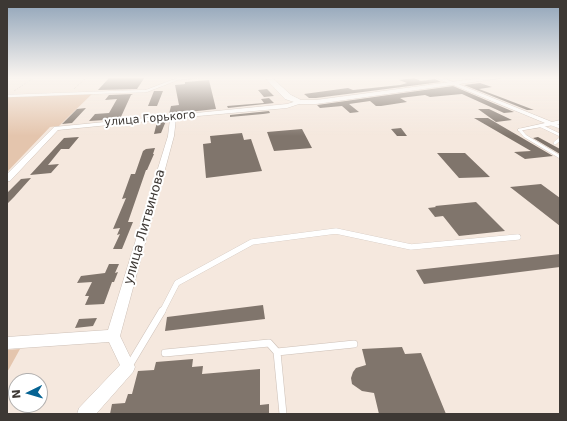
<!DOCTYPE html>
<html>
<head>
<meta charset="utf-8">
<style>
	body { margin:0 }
	#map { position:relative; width:567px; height:421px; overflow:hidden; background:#f5e8de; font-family:"DejaVu Sans",sans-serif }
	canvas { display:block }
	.frame { position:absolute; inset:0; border:8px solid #3d3834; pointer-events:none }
	.north { position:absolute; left:8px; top:373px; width:40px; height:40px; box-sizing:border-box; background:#fff; border:1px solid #b1afae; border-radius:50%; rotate:265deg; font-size:11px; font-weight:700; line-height:16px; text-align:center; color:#3d3834 }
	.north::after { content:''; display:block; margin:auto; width:14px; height:18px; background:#056393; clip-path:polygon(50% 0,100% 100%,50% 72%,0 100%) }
</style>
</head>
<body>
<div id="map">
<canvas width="567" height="421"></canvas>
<div class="frame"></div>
<div class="north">N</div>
</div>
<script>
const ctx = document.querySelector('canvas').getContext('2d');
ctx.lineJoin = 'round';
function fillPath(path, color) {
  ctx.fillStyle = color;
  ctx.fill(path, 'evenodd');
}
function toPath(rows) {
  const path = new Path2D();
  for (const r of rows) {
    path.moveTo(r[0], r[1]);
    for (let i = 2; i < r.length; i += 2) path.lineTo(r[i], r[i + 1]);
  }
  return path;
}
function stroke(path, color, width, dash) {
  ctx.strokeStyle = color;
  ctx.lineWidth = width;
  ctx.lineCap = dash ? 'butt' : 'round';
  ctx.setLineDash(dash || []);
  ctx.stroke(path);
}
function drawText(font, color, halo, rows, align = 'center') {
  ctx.font = font + ' "DejaVu Sans",sans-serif';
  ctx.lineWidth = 4;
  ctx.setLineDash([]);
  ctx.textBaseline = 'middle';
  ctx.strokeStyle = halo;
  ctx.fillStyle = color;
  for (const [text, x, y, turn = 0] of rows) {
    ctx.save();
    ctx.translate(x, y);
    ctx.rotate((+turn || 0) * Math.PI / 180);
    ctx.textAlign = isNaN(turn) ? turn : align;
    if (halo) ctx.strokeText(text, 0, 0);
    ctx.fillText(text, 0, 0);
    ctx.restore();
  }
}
fillPath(toPath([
	[92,94,59,126,50,127,7,172,7,97],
	[20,349,9,369,7,372,7,350]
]), '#e4c5ad');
fillPath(toPath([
	[114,77,145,77,137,89,98,90,109,78],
	[414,78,421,81,435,79,441,82,316,98,309,98,304,94,348,88,353,90,400,85,407,83,399,80],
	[209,80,216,109,169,114,171,106,179,105,175,85,185,84,185,82],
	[480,83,492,87,479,89,534,110,527,110,464,85],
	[453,86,514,112,504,113,462,94,430,97,425,95,400,98,407,102,381,106,376,106,370,101,349,104,359,112,350,113,342,106,320,108,317,105],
	[267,89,274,96,264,97,258,90],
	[154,91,163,91,157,106,148,106],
	[133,94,131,95,120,119,89,121,95,114,109,113,117,99,105,100,109,95],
	[269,98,274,103,228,108,227,106,264,103,261,99],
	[86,108,72,123,62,124,77,109],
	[478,109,489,109,512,120,496,122],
	[269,111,270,113,263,114,230,117,230,115],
	[474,118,488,118,553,156,525,159,514,152,531,151],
	[166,121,161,133,154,134,157,122],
	[401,128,407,136,397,136,391,129],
	[302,129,312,148,274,151,267,132],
	[242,133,244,140,251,139,262,171,206,178,203,144,211,143,210,136],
	[79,137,69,149,61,149,48,165,59,164,51,173,30,175,64,138],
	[538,137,560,149,560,154,533,138],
	[155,148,153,154,154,154,147,170,146,170,128,222,133,222,122,249,113,249,120,234,117,235,120,228,113,229,126,198,122,199,131,174,135,174,143,151,146,149],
	[437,153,465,153,490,177,459,178],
	[31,178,14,197,7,204,7,193,21,179],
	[541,184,560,198,560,226,510,187],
	[476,202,505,231,459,236,443,216,435,217,428,208,436,207,435,206],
	[560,254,560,267,424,284,416,270],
	[109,264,119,264,115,273,118,272,114,282,112,282,104,304,85,305,89,296,85,296,92,282,77,283,81,276,105,273],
	[263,305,265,319,165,331,167,317],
	[97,318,93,326,75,328,79,319],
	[402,347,405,354,421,353,446,414,379,414,374,393,362,391,352,384,351,378,353,372,356,368,366,365,362,349],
	[193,359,192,367,203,366,202,374,260,369,260,405,269,404,269,414,110,414,112,404,125,403,128,394,132,394,138,371,154,370,156,362]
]), '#80756c');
const serviceFar3 = toPath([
	[7,96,145,91]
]);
const serviceFar2 = toPath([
	[552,124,560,127],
	[541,126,560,135],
	[520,130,525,136,560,157],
	[555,143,560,139]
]);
const serviceFar1 = toPath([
	[162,312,177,283,252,242,336,231,411,247,518,237]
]);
const service = toPath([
	[277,352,283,414],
	[165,353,269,343,277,352,354,344],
	[129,366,162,311]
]);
const minor = toPath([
	[206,77,178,80,147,92,143,91,177,78,206,77],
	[434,77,441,77,552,122,560,120,560,124,518,131,518,129,545,123,434,77],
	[300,100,302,101,302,103,287,108,176,118,174,136,120,336,135,367,133,372,96,414,77,414,79,408,120,365,109,342,7,349,7,337,108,330,168,136,170,119,58,130,10,181,7,181,7,174,54,127,287,104,300,100]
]);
const secondary = toPath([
	[264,77,271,77,291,95,301,100,316,100,488,77,509,77,316,104,300,104,285,99,264,77]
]);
stroke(serviceFar3, '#cdc0b7', 3);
stroke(serviceFar2, '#cdc0b7', 3.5);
stroke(serviceFar1, '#cdc0b7', 6);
stroke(service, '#cdc0b7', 8);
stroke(minor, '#cdc0b7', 1);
stroke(secondary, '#cdc0b7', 1);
stroke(toPath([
	[74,89,87,77],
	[14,91,35,77]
]), '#aba29a', 1, [0.5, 1.5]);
stroke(serviceFar3, '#fff', 2.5);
stroke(serviceFar2, '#fff', 3);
stroke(serviceFar1, '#fff', 5.5);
stroke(service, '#fff', 7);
fillPath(minor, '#fff');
fillPath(secondary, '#fff');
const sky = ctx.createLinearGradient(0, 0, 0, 136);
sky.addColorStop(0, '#8fa3b8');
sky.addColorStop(0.57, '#faf5f0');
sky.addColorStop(1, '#faf5f000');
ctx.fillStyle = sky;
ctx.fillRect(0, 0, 567, 136);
drawText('11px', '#3d3834', '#fff', [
	["улица Горького",150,119,-5]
]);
drawText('13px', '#3d3834', '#fff', [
	["улица Литвинова",145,227,-74]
]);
</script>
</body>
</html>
